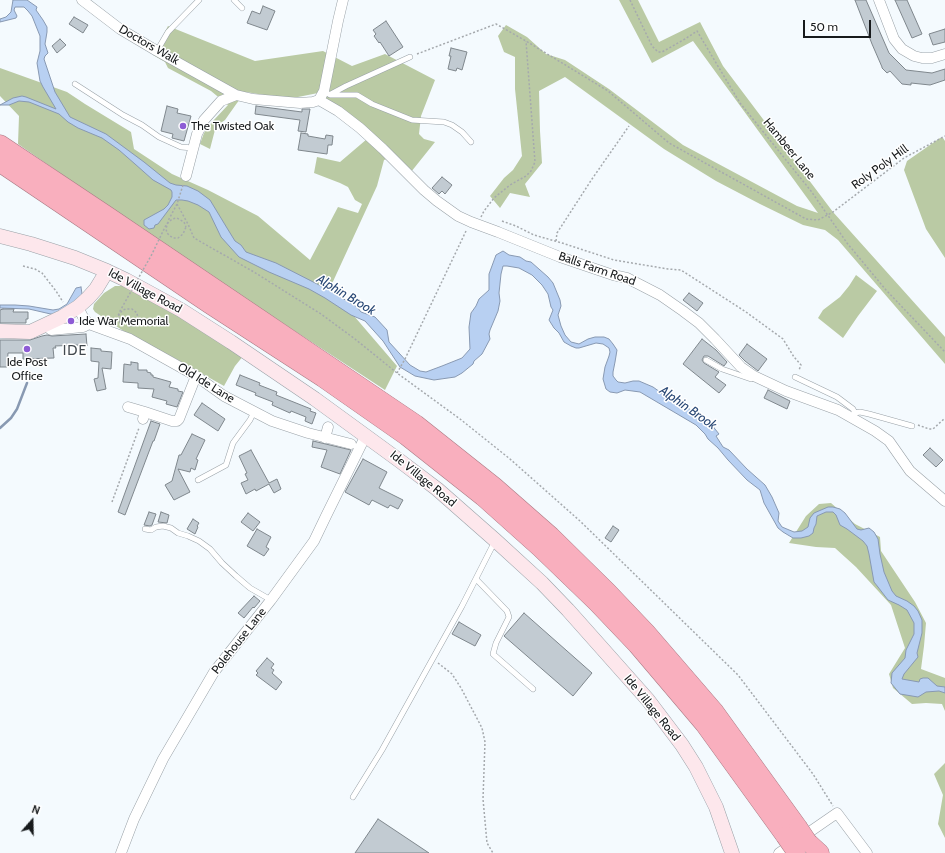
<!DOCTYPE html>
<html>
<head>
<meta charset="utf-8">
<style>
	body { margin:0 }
	#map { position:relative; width:945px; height:853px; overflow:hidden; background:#f4fafe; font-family:Cabin,sans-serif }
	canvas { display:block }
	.north { position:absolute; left:12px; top:801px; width:40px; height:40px; -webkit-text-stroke:3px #fff; paint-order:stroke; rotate:20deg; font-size:11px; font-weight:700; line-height:16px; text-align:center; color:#171a1c }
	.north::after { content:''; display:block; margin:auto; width:14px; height:18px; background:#171a1c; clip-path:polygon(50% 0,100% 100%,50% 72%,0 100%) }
	.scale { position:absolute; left:803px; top:20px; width:68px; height:18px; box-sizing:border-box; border:2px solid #171a1c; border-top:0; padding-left:5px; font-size:12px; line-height:14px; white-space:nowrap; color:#171a1c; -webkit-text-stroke:3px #fff; paint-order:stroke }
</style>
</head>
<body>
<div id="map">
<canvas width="945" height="853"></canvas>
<div class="north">N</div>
<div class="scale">50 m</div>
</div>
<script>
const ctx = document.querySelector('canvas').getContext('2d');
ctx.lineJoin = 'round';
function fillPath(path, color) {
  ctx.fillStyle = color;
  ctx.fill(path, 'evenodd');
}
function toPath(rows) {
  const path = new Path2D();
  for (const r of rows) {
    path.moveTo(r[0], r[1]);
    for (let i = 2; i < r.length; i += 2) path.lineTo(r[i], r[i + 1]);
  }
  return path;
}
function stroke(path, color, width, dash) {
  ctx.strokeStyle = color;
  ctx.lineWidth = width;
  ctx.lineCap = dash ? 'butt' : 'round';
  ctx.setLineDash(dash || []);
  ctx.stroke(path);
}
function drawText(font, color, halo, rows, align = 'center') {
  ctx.font = font + ' Cabin,sans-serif';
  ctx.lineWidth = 3;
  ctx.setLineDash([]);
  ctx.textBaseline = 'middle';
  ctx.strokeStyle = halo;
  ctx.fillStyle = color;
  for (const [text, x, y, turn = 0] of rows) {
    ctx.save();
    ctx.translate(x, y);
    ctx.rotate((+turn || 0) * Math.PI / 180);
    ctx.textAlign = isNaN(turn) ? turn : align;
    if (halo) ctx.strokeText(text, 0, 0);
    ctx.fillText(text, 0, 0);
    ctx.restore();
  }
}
fillPath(toPath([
	[619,0,638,0,659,42,700,22,723,66,833,212,945,337,945,364,838,240,825,230,803,225,760,204,716,181,664,149,565,77,539,91,540,131,542,163,525,184,530,197,510,193,500,208,490,196,504,178,513,170,522,156,515,89,515,57,504,52,498,36,506,25,527,37,546,54,565,60,609,89,683,145,797,206,818,213,693,41,652,63],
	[168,26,255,61,323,51,352,66,385,54,435,80,421,116,419,134,424,139,435,142,411,172,395,156,384,160,377,186,330,288,397,366,385,390,177,254,18,144,19,116,0,96,0,68,67,92,85,104,131,132,134,149,172,174,208,190,258,216,310,260,338,207,358,213,362,204,355,200,348,187,340,183,314,173,317,157,340,162,367,139,318,93,298,97,276,97,246,92,237,103,225,120,216,126,210,149,200,144,204,133,212,122,228,105,211,91,168,68,165,62,153,55],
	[940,138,943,138,945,141,945,258,926,229,904,170,907,161],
	[856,275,877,291,858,316,843,338,818,318,823,310,840,297,849,286],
	[115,286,122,286,141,294,244,355,235,366,224,386,176,359,125,332,95,312,93,309,94,304,104,293],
	[831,503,855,524,880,537,881,551,915,602,926,623,924,646,921,669,945,678,945,711,942,704,926,703,912,704,893,688,889,674,905,648,891,605,856,567,835,548,816,547,789,543,806,516,819,504],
	[945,763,945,838,938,824,943,795,934,774]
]), '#bacaa4');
const water = toPath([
	[13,0,27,0,37,7,36,10,43,20,47,27,47,32,45,44,48,53,45,56,44,59,55,92,70,117,106,134,144,162,170,183,176,185,187,186,198,191,210,200,227,228,235,241,241,245,246,252,276,263,325,288,330,289,332,292,357,307,361,312,375,317,387,330,389,342,410,365,420,371,426,372,442,366,462,358,470,349,469,327,471,313,476,306,479,299,489,290,489,274,496,255,503,251,509,255,520,257,526,261,531,262,548,277,553,283,560,300,561,306,558,315,561,326,565,335,571,342,579,344,588,339,595,337,604,337,609,339,613,344,617,350,615,362,613,372,613,376,616,380,618,382,625,383,633,381,639,381,653,387,677,404,683,405,704,418,711,424,719,434,716,436,723,447,729,450,747,469,765,485,772,497,779,513,778,521,782,527,794,532,802,531,808,527,810,518,814,513,828,507,833,507,840,509,845,513,857,529,861,530,869,528,874,532,878,539,880,554,884,572,892,591,896,596,907,601,914,606,918,611,922,620,922,633,917,653,918,657,904,674,902,679,919,682,920,679,923,678,928,678,937,686,945,687,945,693,939,691,926,692,918,697,900,694,891,683,892,673,905,658,906,650,914,634,914,623,907,610,899,605,888,600,878,587,874,582,869,554,867,546,863,541,847,529,840,525,836,515,833,512,826,512,817,516,816,524,814,528,813,533,809,536,801,538,793,538,783,532,778,528,764,503,760,490,747,480,728,460,718,448,708,439,705,434,696,425,640,392,625,390,617,393,610,392,606,389,603,379,605,367,609,356,610,352,609,348,603,344,596,343,579,348,576,348,571,346,564,342,559,333,554,328,549,320,553,310,551,307,548,294,542,285,532,275,519,268,507,266,503,266,501,274,499,293,500,301,498,311,490,330,489,334,490,339,482,354,474,361,473,364,462,373,455,377,434,380,415,376,400,367,383,341,365,321,351,315,325,298,309,289,269,272,239,257,221,237,209,212,198,205,188,201,182,200,176,200,158,224,155,225,154,228,149,229,144,225,144,220,164,209,168,205,172,197,172,192,171,190,153,180,135,164,119,150,102,138,78,128,68,122,59,114,29,102,19,101,9,105,0,105,13,98,22,96,26,97,56,109,43,87,40,81,37,63,40,51,40,36,32,16,28,11,24,7,15,7,14,10,17,16,16,18,0,22,0,19,6,17,11,12,13,0],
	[81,287,82,294,79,302,55,315,29,309,0,308,0,305,15,305,29,306,53,310,59,309,67,304,76,288,81,287]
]);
fillPath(water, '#b8d0f2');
stroke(water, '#8899b2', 1);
stroke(toPath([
	[0,428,11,418,17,409,27,383]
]), '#8899b2', 2.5);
const building = toPath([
	[855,0,866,0,889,53,906,70,932,73,945,69,945,80,930,85,911,83,911,85,902,84,890,71,887,73,882,68,882,67,872,44,855,0],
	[895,0,907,0,922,34,912,38,895,0],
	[263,6,275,11,267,30,247,23,252,11,260,14,263,6],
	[74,17,88,25,83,33,69,24,74,17],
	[386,21,403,47,389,56,380,42,379,43,374,36,376,34,373,30,386,21],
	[945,29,945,42,933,45,929,34,945,29],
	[60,39,66,45,57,53,52,46,60,39],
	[451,48,467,52,462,70,457,68,456,71,448,69,451,56,449,56,451,48],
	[167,106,178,109,177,113,191,116,184,141,172,138,173,134,161,131,167,106],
	[256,106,302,112,302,109,310,109,306,132,298,131,300,120,255,114,256,106],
	[301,133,308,134,308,136,325,139,326,135,333,136,332,145,328,145,327,154,298,150,301,133],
	[442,177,452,185,445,194,442,191,439,194,432,188,442,177],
	[689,293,703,303,697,311,683,300,689,293],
	[3,309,14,309,13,312,28,312,28,319,26,319,26,323,0,323,0,310,3,309],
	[86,334,87,346,79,347,79,345,55,346,56,348,53,348,54,358,23,359,23,353,8,353,7,367,0,367,0,340,30,340,42,336,47,335,52,336,86,334],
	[702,339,716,350,727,362,724,366,708,356,704,356,702,360,704,363,719,372,715,377,726,385,719,393,683,364,702,339],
	[747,344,767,359,758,371,745,361,739,355,747,344],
	[91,348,101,349,101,351,112,352,111,369,102,368,106,389,97,391,94,379,98,378,99,362,91,361,91,348],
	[131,362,138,363,138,370,147,370,147,372,151,373,151,375,153,375,153,377,171,382,169,387,178,389,178,391,183,392,177,407,166,404,167,401,152,397,154,389,138,388,138,383,123,382,124,364,131,365,131,362],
	[240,375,260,383,259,385,277,392,276,395,311,409,310,411,316,413,312,424,305,421,306,417,291,411,290,413,272,405,273,402,255,395,256,393,236,385,240,375],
	[768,390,790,401,787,409,764,398,768,390],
	[202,403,225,419,218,431,194,415,202,403],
	[151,421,160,424,154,441,153,441,125,515,118,512,151,421],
	[192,434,205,440,196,459,198,460,195,470,191,468,190,472,178,469,190,492,174,500,165,485,172,481,179,455,181,455,192,434],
	[313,441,351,450,340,474,321,467,327,450,312,447,313,441],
	[930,448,943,460,936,467,923,455,930,448],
	[251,450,269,483,277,479,281,489,274,493,269,484,256,491,255,489,246,494,241,483,248,480,245,474,247,473,239,456,251,450],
	[363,459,387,472,379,488,403,500,398,509,390,505,388,508,372,500,369,505,345,492,363,459],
	[149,512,156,514,152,525,150,526,144,525,149,512],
	[161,512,169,515,167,523,158,522,161,512],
	[248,513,260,522,253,531,241,522,248,513],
	[193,519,199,523,197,526,198,527,195,534,187,529,193,519],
	[613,526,619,530,611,542,605,538,613,526],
	[257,529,271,537,266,547,269,549,264,556,247,546,257,529],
	[254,596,260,601,254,608,253,607,244,618,238,613,254,596],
	[524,613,592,673,573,696,504,636,524,613],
	[459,622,481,635,475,646,452,634,459,622],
	[267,658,274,664,271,668,274,670,272,673,282,682,276,690,256,675,258,673,256,671,267,658],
	[378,819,429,853,355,853,378,819]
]);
fillPath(building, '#c2cbd2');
stroke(building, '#7f878d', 1);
const lane = toPath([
	[234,0,242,8],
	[157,51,168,32,199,0],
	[75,84,123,115,142,125,159,137,181,147,193,148],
	[324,91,330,95,357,95,372,104,412,120,444,122,452,125,462,132,471,142],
	[331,94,346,86,410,57],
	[706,360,722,369,751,379],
	[795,377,837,397,853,409,855,413],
	[853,415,855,413,860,412,869,414,912,426],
	[198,480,226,465,233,443,250,420,254,412],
	[145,529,151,530,156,527,163,526,171,528,178,533,188,536,199,541,210,549,222,563,236,576,250,588,271,600],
	[476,579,507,611,509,617,496,643,493,654,533,689],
	[353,797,382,750,462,606,495,541]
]);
const street = toPath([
	[82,0,120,29,157,51,236,95,253,99,300,103,313,102,319,100,324,91,338,21,343,0],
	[879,0,894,39,902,49,914,56,922,58,932,58,945,54],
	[319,100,338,111,360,128,383,149,424,190,437,201,458,216,471,222,498,232,560,257,613,275,627,278,660,295,683,311,699,323,715,339,741,367,754,376,786,391,838,410,875,431,889,441,910,471,945,501],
	[186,176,197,134,204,120,221,101,236,95],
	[78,307,83,317,89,324,130,339,196,376,224,396,272,421,308,433,351,444],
	[45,325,51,330,83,327,89,324],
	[128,407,145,412],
	[143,419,145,412,172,421,177,421,179,419,196,376],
	[325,438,328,427],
	[121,853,134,819,163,759,214,672,271,600,314,541,326,516,366,435],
	[779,853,837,813,867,853]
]);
const secondary = toPath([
	[0,236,31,244,75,258,107,271,126,280,181,310,231,342,315,399,400,461,437,489,495,540,542,583,568,610,648,700,682,745,696,767,716,807,732,853],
	[0,331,30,332,62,317,78,307,88,298,96,289,107,271]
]);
const highway = toPath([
	[0,144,108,216,416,424,494,486,551,536,608,592,646,632,715,712,798,827],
	[0,163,209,304,323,378,406,436,483,497,540,548,597,603,637,645,704,724,785,836],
	[808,842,820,853]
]);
stroke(lane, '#99a1a7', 6);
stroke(street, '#99a1a7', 11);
stroke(secondary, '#99a1a7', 15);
stroke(highway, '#aa7b85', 19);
stroke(toPath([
	[630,0,652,46,658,52,662,52,685,39,697,31,740,103,811,191,847,243,886,290,945,352],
	[417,54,496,24,526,41,608,91,669,143,806,219,818,220,833,212,904,158,945,136],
	[183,185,177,204,168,221,166,229,167,233,170,236,173,238,178,238,183,234,186,227],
	[177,204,188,224,194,238,254,272,321,314,355,339,397,373,460,419,510,459,580,521,738,675,813,774,833,806],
	[481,217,484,211,494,198,510,185,526,176,531,171,535,162,526,41],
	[502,221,516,226,534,235,562,243,614,260,668,269,681,270,746,312,783,339,794,357,801,365,799,370],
	[556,241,557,233,592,179,629,126],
	[23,266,35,269,42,273,56,291,63,302],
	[115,323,120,313,123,310,126,309,132,309,137,313,138,319,136,323,133,326,127,327],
	[397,373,405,359,466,231],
	[918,425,929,429,933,429,945,418],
	[112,502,139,428],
	[438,663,452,674,461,688,482,728,485,742,483,799,487,843,493,853]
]), '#a5a9ad', 1.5, [2, 2]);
stroke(lane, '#fff', 5);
stroke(street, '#fff', 10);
stroke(secondary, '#fde7ec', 14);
stroke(highway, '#f9afbe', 18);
const highwayBridge = toPath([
	[798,827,808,842],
	[785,836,796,852]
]);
stroke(highwayBridge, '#aa7b85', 19, []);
stroke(toPath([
	[120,323,118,316,120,311,152,254,166,225,172,219,177,218,184,222,186,227]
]), '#a5a9ad', 1.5, [2, 2]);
stroke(highwayBridge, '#f9afbe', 18);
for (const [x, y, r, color] of [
	[183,126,4,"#8d5bd5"],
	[71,321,4,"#8d5bd5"],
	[27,349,4,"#8d5bd5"]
]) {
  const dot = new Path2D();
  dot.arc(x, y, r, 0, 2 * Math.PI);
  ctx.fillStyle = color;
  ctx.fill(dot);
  stroke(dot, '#fff', 1.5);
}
drawText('12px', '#171a1c', '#fff', [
	["Doctors Walk",149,45,30],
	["Hambeer Lane",789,149,51],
	["Roly Poly Hill",880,167,-36],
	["Balls Farm Road",597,269,19],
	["Ide Village Road",145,291,28],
	["Old Ide Lane",206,383,32],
	["Ide Village Road",423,479,39],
	["Polehouse Lane",239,641,-52],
	["Ide Village Road",652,708,51]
]);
drawText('12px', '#171a1c', '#fff', [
	["The Twisted Oak",191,126],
	["Ide War Memorial",79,321],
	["Ide Post",27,362,"center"],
	["Office",27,376,"center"]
], 'left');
drawText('italic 13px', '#2b4a77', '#fff', [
	["Alphin Brook",346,295,31],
	["Alphin Brook",688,408,35]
]);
ctx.letterSpacing = '1px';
drawText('14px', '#42494f', '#fff', [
	["IDE",75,351]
]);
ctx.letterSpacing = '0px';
</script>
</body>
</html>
